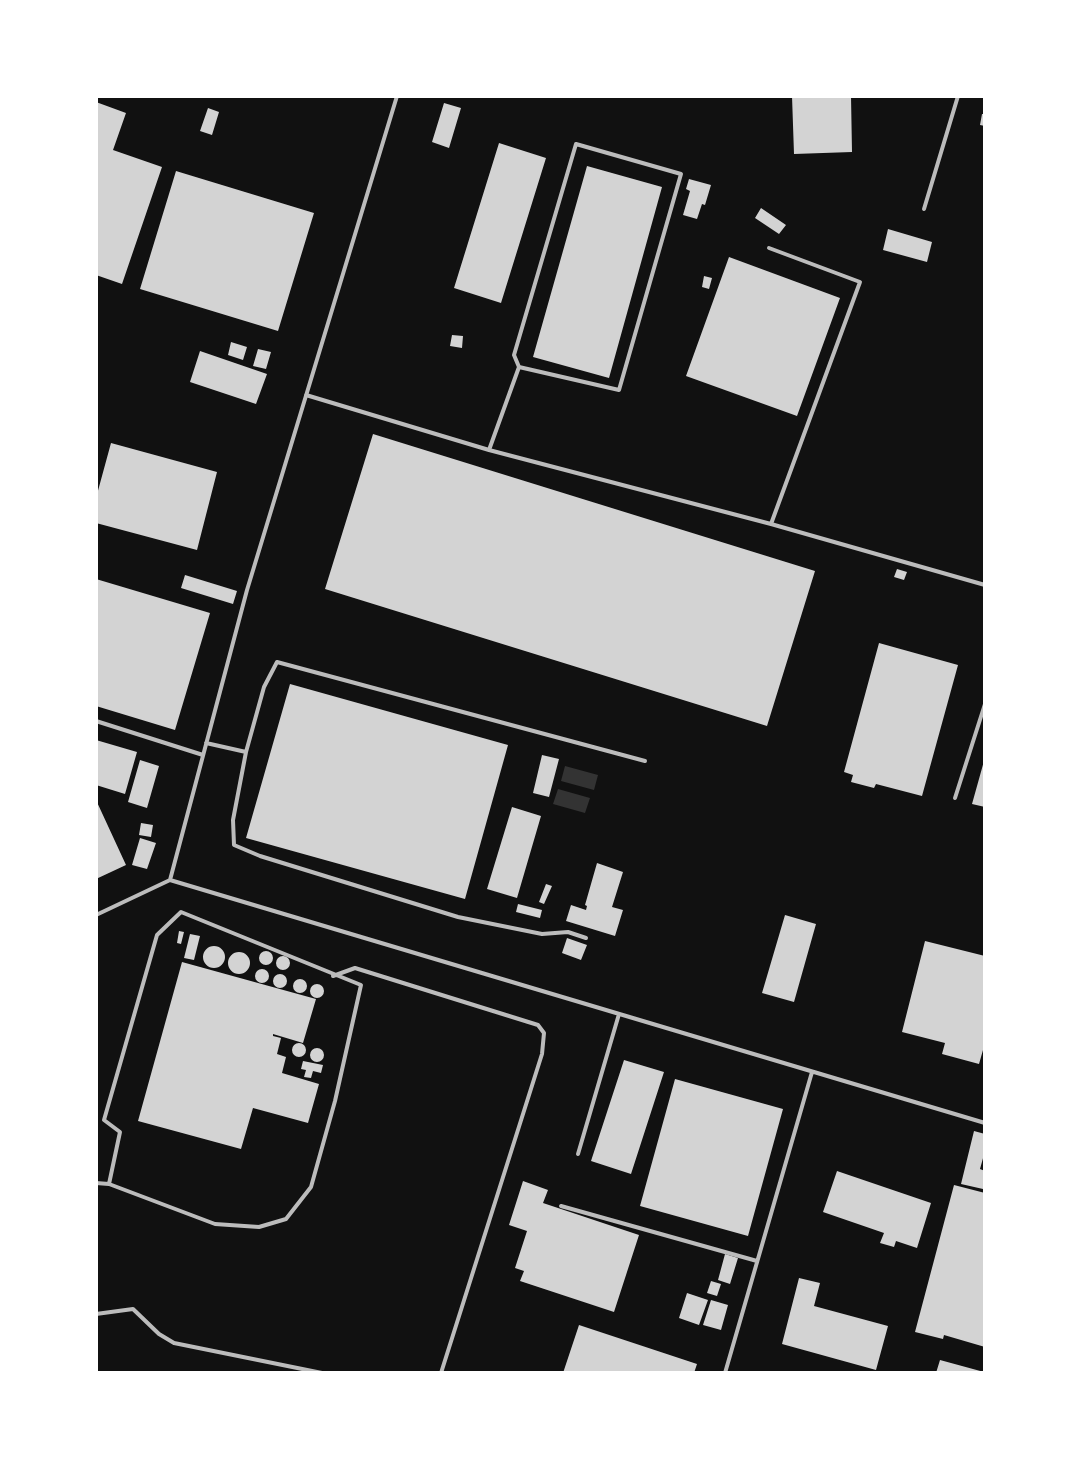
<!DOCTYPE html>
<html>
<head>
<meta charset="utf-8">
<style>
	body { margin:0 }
	#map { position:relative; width:1081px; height:1469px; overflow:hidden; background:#111; font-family:"PT Sans Narrow",sans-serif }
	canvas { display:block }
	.frame { position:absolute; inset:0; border:98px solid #fff; pointer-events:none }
</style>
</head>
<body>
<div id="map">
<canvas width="1081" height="1469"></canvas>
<div class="frame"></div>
</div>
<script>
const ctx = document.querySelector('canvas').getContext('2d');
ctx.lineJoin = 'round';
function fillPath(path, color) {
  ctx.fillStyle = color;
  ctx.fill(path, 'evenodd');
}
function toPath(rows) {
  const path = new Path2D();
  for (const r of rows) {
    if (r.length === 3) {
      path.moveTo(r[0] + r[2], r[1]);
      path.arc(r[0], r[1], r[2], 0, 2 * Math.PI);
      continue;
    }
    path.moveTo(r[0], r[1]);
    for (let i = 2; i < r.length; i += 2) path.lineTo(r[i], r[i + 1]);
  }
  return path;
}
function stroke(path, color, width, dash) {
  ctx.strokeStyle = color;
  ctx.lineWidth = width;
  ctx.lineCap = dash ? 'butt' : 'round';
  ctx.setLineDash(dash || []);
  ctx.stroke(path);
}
fillPath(toPath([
	[565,766,598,775,594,790,561,781],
	[558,789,590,798,585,813,553,804]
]), '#333');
fillPath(toPath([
	[792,96,851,96,852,152,794,154],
	[96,102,126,113,113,150,162,167,122,284,96,275],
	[444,103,461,108,449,148,432,142],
	[208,108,219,112,212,135,200,131],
	[982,114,985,114,985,126,980,125],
	[499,143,546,158,501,303,454,288],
	[587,166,662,187,609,378,533,357],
	[176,171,314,213,278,331,140,289],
	[689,179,711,185,705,205,702,204,697,219,683,215,690,191,686,189],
	[761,208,786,225,779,234,755,218],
	[888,229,932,242,927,262,883,250],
	[729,257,840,298,797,416,686,376],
	[704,276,712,278,709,289,702,287],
	[452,335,463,336,462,348,450,346],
	[231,342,247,347,243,360,228,355],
	[258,349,271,352,266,369,253,366],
	[200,351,267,374,256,404,190,382],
	[373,434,815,571,767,726,325,589],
	[111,443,217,472,197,550,96,523,96,498],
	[897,569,907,572,904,580,894,577],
	[185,575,237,591,233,604,181,588],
	[96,579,210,613,175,730,96,706],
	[879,643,958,665,922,796,876,784,874,788,851,782,853,775,844,772],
	[290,684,508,745,465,899,246,838],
	[96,740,137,752,125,794,96,785],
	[542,755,559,759,549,797,533,793],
	[140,760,159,766,147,808,128,802],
	[984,761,985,762,985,807,972,804],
	[96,800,126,865,96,879],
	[512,807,541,816,517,898,487,889],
	[141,823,153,825,151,837,139,835],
	[140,838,156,843,147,869,132,865],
	[597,863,623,872,612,907,623,910,615,936,566,921,571,905,586,910,587,906,585,905],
	[546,884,552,886,544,904,539,902],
	[518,904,542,910,540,918,516,912],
	[785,915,816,924,794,1002,762,993],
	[179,931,184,932,181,944,177,943],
	[190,934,200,936,194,960,184,958],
	[567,938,587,945,581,960,562,953],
	[925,941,985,956,985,1043,979,1064,942,1054,945,1043,902,1032],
	[214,957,11],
	[266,958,7],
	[239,963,11],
	[283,963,7],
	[182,962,316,999,303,1043,273,1034,273,1036,281,1038,277,1054,286,1057,282,1073,319,1084,308,1123,253,1108,241,1149,138,1121],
	[262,976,7],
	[280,981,7],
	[300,986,7],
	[317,991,7],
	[299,1050,7],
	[317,1055,7],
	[624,1060,664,1072,631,1174,591,1161],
	[303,1061,323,1065,321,1073,313,1071,311,1078,304,1077,306,1070,301,1069],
	[675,1079,783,1109,748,1236,640,1206],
	[974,1131,985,1134,985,1151,980,1169,985,1171,983,1189,961,1184],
	[837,1171,931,1203,917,1248,896,1241,894,1247,880,1243,884,1233,823,1212],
	[523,1181,548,1190,543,1203,639,1235,614,1312,520,1281,524,1271,515,1268,527,1231,509,1225],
	[954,1185,985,1193,985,1347,944,1335,943,1339,915,1332],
	[725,1254,738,1258,730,1284,718,1280],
	[799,1278,820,1283,814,1306,888,1326,876,1370,782,1344],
	[711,1281,721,1284,717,1296,707,1293],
	[687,1293,708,1300,699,1325,679,1318],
	[711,1300,728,1305,721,1330,703,1325],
	[579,1325,697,1364,694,1373,563,1373],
	[940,1360,984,1372,984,1373,936,1373]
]), '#d3d3d3');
stroke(toPath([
	[924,209,958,96],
	[769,248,860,282,771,524],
	[306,395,489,450,771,524,985,585],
	[489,450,519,367,514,355,576,144,681,174,619,390,519,367],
	[96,721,203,755],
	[206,743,246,752],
	[955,798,985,704],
	[170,880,985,1123],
	[170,880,247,590,397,96],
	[96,915,170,880],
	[586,938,568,932,542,934,458,917,260,856,234,845,233,820,246,752,264,687,277,662,645,761],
	[333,976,355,968,538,1025,544,1033,542,1054,441,1373],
	[578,1154,619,1014],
	[96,1183,109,1184,215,1224,259,1227,286,1219,311,1187,335,1101,361,985,181,912,157,935,104,1120,120,1132,109,1184],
	[561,1206,757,1261],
	[96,1314,133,1309,159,1334,174,1343,322,1373],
	[725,1373,812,1072]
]), '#bcbcbc', 4);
</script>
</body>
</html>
